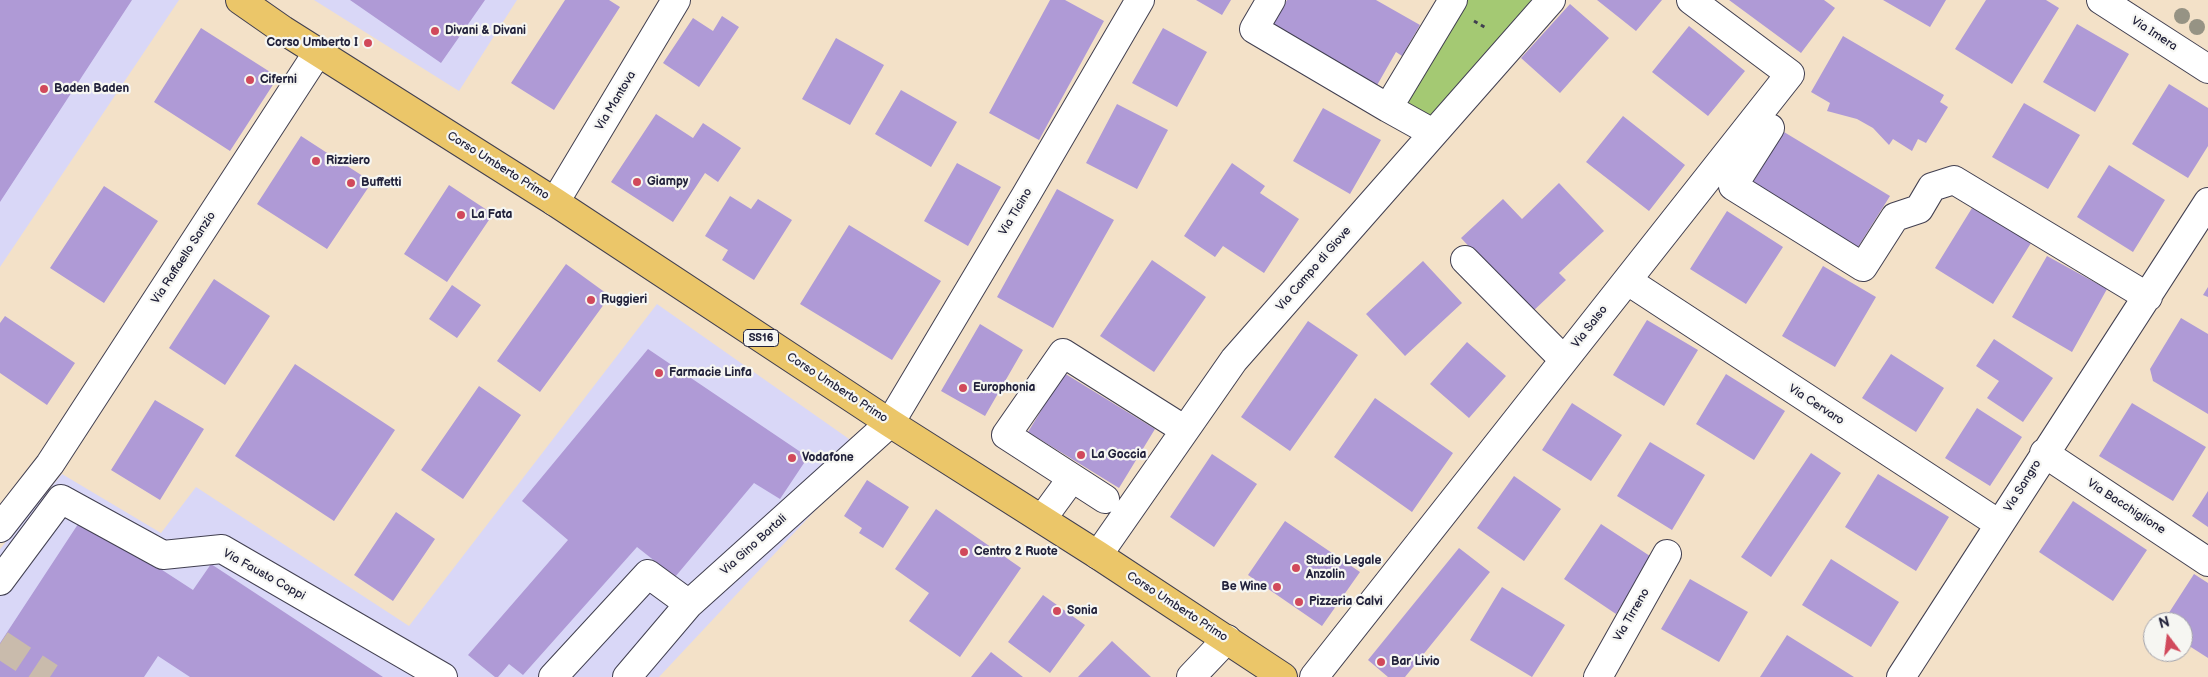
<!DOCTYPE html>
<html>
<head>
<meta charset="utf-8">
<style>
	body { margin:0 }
	#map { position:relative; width:2208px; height:677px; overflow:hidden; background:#f3e1c8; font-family:"Balsamiq Sans",sans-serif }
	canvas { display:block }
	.north { position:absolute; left:2143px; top:612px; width:50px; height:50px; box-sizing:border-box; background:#f6f6f2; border:1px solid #a1a1a9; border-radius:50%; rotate:345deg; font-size:14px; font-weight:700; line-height:20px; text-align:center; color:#22223b }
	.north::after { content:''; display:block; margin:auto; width:18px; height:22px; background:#d1495b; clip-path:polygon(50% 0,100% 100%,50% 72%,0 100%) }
</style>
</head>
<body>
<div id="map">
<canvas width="2208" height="677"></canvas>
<div class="north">N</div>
</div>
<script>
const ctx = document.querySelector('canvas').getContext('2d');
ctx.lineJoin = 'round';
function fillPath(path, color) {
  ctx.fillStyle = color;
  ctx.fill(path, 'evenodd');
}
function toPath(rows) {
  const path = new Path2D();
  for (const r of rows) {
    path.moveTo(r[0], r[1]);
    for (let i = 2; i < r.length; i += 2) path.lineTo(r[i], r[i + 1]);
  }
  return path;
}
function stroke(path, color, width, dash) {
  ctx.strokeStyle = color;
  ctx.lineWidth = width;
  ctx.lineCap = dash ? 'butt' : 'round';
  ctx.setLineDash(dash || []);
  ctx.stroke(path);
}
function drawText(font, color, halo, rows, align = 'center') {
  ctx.font = font + ' "Balsamiq Sans",sans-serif';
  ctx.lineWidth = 4.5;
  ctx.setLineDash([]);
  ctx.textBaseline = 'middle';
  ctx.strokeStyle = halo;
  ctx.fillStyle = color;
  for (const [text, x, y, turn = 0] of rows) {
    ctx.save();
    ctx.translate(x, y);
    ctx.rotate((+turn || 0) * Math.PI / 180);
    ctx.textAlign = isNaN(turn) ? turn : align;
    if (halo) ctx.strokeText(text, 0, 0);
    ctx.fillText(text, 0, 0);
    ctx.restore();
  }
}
fillPath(toPath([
	[0,0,179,0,0,267],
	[314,0,517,0,459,91],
	[657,304,869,453,659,677,0,677,0,549,62,474,161,533,196,487,409,626]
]), '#d9d7f7');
fillPath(toPath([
	[1463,0,1537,0,1426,122,1399,106]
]), '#a4c973');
fillPath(toPath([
	[0,0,132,0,0,202],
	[350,0,485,0,441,63],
	[565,0,609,0,620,7,554,110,511,83],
	[1050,0,1065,0,1104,21,1039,140,989,113],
	[1196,0,1231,0,1222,15],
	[1287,0,1376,0,1420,25,1402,56,1396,52,1376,87,1272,27],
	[1597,0,1662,0,1636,31],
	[1729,0,1824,0,1835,8,1801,53],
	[1883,0,1946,0,1930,27],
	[1986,0,2046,0,2059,8,2012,84,1955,49],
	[1570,4,1609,38,1560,93,1521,58],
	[722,16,739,27,699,87,663,63,693,18,713,31],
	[2077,24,2129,54,2095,112,2043,82],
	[1689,26,1745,71,1708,116,1652,72],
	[201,28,278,77,230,151,154,102],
	[1163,28,1207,52,1177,107,1132,83],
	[1843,36,1944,95,1940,102,1948,107,1926,143,1918,139,1912,151,1893,139,1889,145,1873,128,1857,119,1827,111,1830,103,1811,92],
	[836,38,884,65,850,125,802,99],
	[2169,84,2208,108,2208,146,2188,178,2132,144],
	[901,90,957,122,931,167,875,134],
	[2024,103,2080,135,2048,189,1992,157],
	[1117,104,1168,130,1137,189,1086,163],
	[1323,108,1381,140,1350,194,1293,161],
	[656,114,693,138,703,123,741,148,718,182,705,173,673,222,611,182],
	[1623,116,1685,165,1649,211,1586,162],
	[1784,132,1890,196,1858,247,1753,182],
	[301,136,372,182,327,249,257,204],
	[957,163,1001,187,968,246,924,221],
	[1232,163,1265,186,1260,193,1299,219,1264,273,1223,246,1215,257,1184,236],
	[2109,165,2165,200,2133,252,2077,217],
	[1559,183,1604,231,1559,273,1566,280,1531,313,1461,238,1503,199,1522,219],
	[449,185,493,214,447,282,404,254],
	[104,186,158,221,104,303,50,268],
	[1057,189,1114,220,1053,328,997,297],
	[730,196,751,209,758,199,792,220,754,280,722,260,728,250,705,236],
	[1972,208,2031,243,1993,304,1935,268],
	[1727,211,1783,247,1746,304,1690,269],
	[849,225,941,281,892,360,800,304],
	[2047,256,2107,289,2072,352,2012,317],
	[1152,260,1206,297,1154,372,1100,336],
	[1423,261,1462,303,1405,356,1366,314],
	[566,264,610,296,540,392,497,361],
	[1823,266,1876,297,1835,367,1782,336],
	[214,279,270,316,225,385,169,348],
	[452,285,481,305,457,338,429,319],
	[2208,287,2208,297,2203,295],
	[5,316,75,363,47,405,0,373,0,323],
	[2181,318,2208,334,2208,414,2153,381,2150,369],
	[1647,320,1698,350,1664,406,1613,375],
	[1308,321,1358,355,1290,451,1241,417],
	[980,324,1023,350,985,416,941,391],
	[1994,339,2053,378,2023,422,1987,398,1999,381,1976,366],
	[1467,342,1506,376,1469,418,1430,384],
	[648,349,808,457,780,499,754,483,675,577,637,547,523,675,509,664,498,677,495,677,468,655,568,540,522,501],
	[1891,354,1944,388,1916,432,1862,398],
	[295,364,395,430,334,521,235,456],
	[1064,373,1155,429,1119,488,1028,432],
	[1726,374,1785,411,1754,460,1696,424],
	[479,386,521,415,463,499,421,470],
	[1375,398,1453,453,1412,512,1334,457],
	[155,400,204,429,160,500,111,470],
	[1572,403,1622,435,1591,481,1542,450],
	[2132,403,2206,447,2173,501,2099,456],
	[1977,408,2022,437,1990,486,1945,458],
	[1650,442,1705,475,1672,530,1617,496],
	[1811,453,1841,473,1771,577,1741,557],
	[1212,454,1257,484,1214,547,1170,517],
	[1878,474,1949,517,1916,571,1845,527],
	[1514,476,1561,509,1524,561,1477,528],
	[867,480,909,507,883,548,859,533,862,528,844,516],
	[2208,491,2208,527,2192,516],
	[2073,501,2147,550,2113,601,2039,552],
	[936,509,1021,568,960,657,909,621,929,593,895,569],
	[396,512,435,539,393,601,354,575],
	[82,518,193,590,211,564,383,677,190,677,158,656,144,677,0,677,0,643],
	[1285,521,1360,572,1322,626,1248,575],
	[1601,524,1653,558,1616,614,1564,579],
	[1459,548,1490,572,1405,677,1388,677,1368,660],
	[1831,559,1899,602,1871,647,1802,605],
	[2194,574,2208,583,2208,658,2183,642,2183,622,2163,622],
	[1690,579,1748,612,1719,662,1661,629],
	[1502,587,1565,625,1532,677,1470,640],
	[1043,595,1085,625,1050,673,1008,642],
	[1787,635,1854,677,1760,677],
	[1112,641,1151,677,1078,677],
	[991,652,1023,677,971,677]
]), '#af9ad6');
stroke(toPath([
	[0,644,50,677]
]), '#c9bbac', 28, [28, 14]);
const minor = toPath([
	[1271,0,1254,29,1388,108,1453,0],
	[2101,0,2208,69],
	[1388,108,1433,133],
	[1770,128,1733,186,1863,267,1895,217,1919,209,1932,187,1954,180,2148,297],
	[555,202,676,0],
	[1465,260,1564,360],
	[1634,285,1999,524],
	[2044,453,2208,562],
	[1105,499,1006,435,1063,353,1185,430],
	[1042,519,1072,478],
	[0,528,50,464,318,52],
	[1098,555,1234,360,1551,0],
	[0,581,61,499,163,555,222,549,443,677],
	[553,677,648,574,689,604],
	[627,677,689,604,890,423,1026,195,1140,0],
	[1191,677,1227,639],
	[1314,677,1790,74,1691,0],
	[1598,677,1667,554],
	[1901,677,2208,202]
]);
const major = toPath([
	[240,0,283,30,555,202,890,423,1098,555,1283,677]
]);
stroke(minor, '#413f50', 30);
stroke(major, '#413f50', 30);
stroke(toPath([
	[1474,21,1486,28]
]), '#413f50', 3, [4, 4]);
stroke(minor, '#fff', 28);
stroke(major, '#ebc669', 28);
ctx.fillStyle = '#969384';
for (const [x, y] of [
	[2182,16],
	[2197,27]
]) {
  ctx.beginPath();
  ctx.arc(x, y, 8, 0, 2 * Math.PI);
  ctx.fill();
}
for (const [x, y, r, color] of [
	[435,31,5,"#d1495b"],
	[368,43,5,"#d1495b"],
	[250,80,5,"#d1495b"],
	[44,89,5,"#d1495b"],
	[316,161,5,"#d1495b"],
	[637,182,5,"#d1495b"],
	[351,183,5,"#d1495b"],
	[461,215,5,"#d1495b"],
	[591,300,5,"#d1495b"],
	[659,373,5,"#d1495b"],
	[963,388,5,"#d1495b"],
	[1081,455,5,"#d1495b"],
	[792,458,5,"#d1495b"],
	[964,552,5,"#d1495b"],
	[1296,568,5,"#d1495b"],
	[1277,587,5,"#d1495b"],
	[1299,602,5,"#d1495b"],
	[1057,611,5,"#d1495b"],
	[1381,662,5,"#d1495b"]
]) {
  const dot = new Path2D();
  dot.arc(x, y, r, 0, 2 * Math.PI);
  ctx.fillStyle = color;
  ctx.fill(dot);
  stroke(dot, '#f6f6f2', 2);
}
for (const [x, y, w] of [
	[761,338,35]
]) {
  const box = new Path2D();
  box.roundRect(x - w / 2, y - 8.5, w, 17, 4);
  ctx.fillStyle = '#f6f6f2';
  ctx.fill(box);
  stroke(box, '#22223b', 1);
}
drawText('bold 11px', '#22223b', null, [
	["SS16",761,338]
]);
drawText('bold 12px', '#22223b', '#f6f6f2', [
	["Divani & Divani",445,31],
	["Corso Umberto I",358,43,"right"],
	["Ciferni",260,80],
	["Baden Baden",54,89],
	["Rizziero",326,161],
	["Giampy",647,182],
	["Buffetti",361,183],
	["La Fata",471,215],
	["Ruggieri",601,300],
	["Farmacie Linfa",669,373],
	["Europhonia",973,388],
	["La Goccia",1091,455],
	["Vodafone",802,458],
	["Centro 2 Ruote",974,552],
	["Studio Legale",1306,561],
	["Anzolin",1306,575],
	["Be Wine",1267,587,"right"],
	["Pizzeria Calvi",1309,602],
	["Sonia",1067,611],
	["Bar Livio",1391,662]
], 'left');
drawText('12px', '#22223b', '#f6f6f2', [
	["Via Imera",2154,34,33],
	["Via Mantova",616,101,-59],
	["Corso Umberto Primo",498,166,32],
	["Via Ticino",1016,212,-59],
	["Via Raffaello Sanzio",184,258,-57],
	["Via Campo di Giove",1314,269,-49],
	["Via Salso",1590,327,-52],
	["Corso Umberto Primo",837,388,33],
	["Via Cervaro",1816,405,33],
	["Via Sangro",2023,486,-58],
	["Via Bacchiglione",2126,507,33],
	["Via Gino Bartali",754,545,-42],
	["Via Fausto Coppi",264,575,29],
	["Corso Umberto Primo",1177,607,33],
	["Via Tirreno",1632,615,-60]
]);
</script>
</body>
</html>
